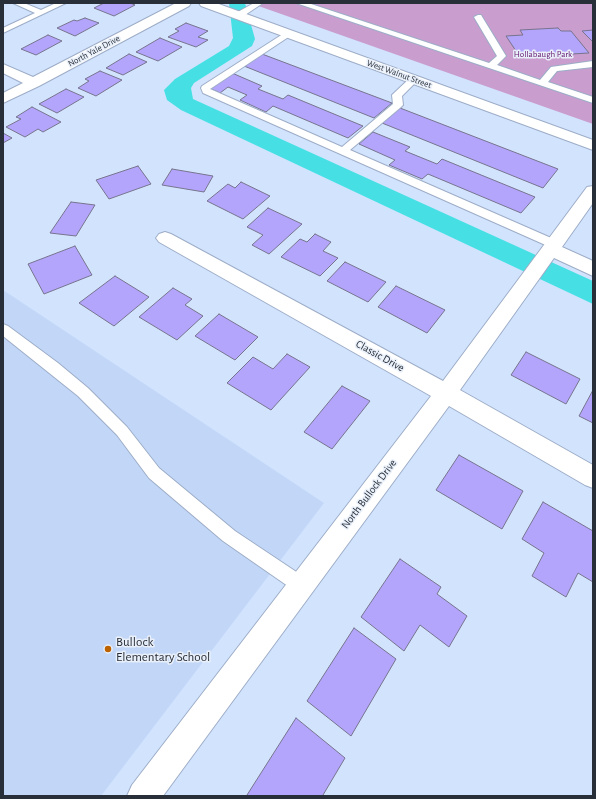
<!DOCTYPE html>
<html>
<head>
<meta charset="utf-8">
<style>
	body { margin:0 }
	#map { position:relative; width:596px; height:799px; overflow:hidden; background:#d2e3fe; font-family:"Alegreya Sans",sans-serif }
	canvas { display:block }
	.frame { position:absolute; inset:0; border:4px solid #292f39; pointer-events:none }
</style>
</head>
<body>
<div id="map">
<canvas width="596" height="799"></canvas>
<div class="frame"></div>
</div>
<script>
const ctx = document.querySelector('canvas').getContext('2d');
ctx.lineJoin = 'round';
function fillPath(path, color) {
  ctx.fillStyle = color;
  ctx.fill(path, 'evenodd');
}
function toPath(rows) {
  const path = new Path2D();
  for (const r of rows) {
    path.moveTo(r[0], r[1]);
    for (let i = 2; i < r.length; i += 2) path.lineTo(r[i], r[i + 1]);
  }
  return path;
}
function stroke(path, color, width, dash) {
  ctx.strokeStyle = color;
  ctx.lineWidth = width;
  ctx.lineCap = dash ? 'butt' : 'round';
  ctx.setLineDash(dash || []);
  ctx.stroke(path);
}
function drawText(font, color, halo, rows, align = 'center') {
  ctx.font = font + ' "Alegreya Sans",sans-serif';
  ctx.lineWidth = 3;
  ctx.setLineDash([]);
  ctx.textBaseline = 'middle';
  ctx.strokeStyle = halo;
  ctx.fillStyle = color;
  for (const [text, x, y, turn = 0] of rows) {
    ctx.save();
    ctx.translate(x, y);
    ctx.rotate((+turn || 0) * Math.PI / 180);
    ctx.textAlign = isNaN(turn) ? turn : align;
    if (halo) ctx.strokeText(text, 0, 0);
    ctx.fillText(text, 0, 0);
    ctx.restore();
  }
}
fillPath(toPath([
	[3,290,324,503,101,796,3,796]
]), '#c2d7f8');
fillPath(toPath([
	[250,3,593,3,593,124]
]), '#c99dce');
fillPath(toPath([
	[229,3,245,3,255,39,252,46,194,83,191,88,193,99,593,281,593,304,181,110,167,100,164,90,175,79,229,46,233,38]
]), '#46e0e4');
const building = toPath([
	[104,3,130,3,135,5,114,16,94,8,104,3],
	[85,18,99,23,75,36,57,28,74,20,77,21,85,18],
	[186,23,208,31,198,37,208,40,196,47,168,37,179,31,175,29,186,23],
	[558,28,561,31,571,31,589,53,520,57,506,36,523,35,520,30,558,28],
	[593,30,593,42,582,31,593,30],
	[48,35,62,41,36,55,21,49,48,35],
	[160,38,182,47,158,61,136,52,160,38],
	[129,54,147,62,123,75,106,68,129,54],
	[262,54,392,103,374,118,244,66,262,54],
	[100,71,122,80,96,96,78,88,89,81,85,79,100,71],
	[232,73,262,86,258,89,283,99,288,95,363,126,348,138,273,106,266,112,240,100,247,95,228,87,220,93,209,88,232,73],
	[66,89,84,97,57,113,39,104,66,89],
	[32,107,61,122,43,132,38,129,25,137,6,127,21,119,16,117,32,107],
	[400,108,558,169,543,188,382,123,400,108],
	[373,132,410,147,405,151,437,164,442,159,535,197,521,213,428,174,422,179,389,165,395,160,359,144,373,132],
	[3,133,12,138,3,143,3,133],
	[138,166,151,184,109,199,96,180,138,166],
	[172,169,213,176,204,192,162,185,172,169],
	[241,182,270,196,243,219,207,201,228,184,235,188,241,182],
	[71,202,95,205,76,236,50,233,71,202],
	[268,208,302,224,269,254,252,245,263,235,247,227,268,208],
	[315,234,331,242,323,251,338,258,320,276,281,257,300,239,307,242,315,234],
	[75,246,92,275,44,294,28,264,75,246],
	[345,262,386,282,368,302,327,281,345,262],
	[115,276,149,297,114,326,79,303,115,276],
	[396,286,445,310,427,333,378,307,396,286],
	[173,288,192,299,185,305,203,316,177,340,139,317,173,288],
	[219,314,258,337,235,360,195,336,219,314],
	[526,352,580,379,566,404,511,375,526,352],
	[287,354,310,367,271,410,227,383,253,357,273,369,287,354],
	[342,386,370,401,332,449,304,432,342,386],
	[593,390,593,423,579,416,593,390],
	[459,455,523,491,502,529,436,490,459,455],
	[543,502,593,531,593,582,578,573,566,597,532,576,544,553,522,539,543,502],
	[400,559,441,587,437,594,467,616,449,647,420,625,404,651,361,617,400,559],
	[354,628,396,659,351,736,307,701,354,628],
	[296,718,345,758,323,795,324,796,248,796,247,795,296,718]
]);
fillPath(building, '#b3a4fc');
stroke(building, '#77748e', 1);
const service = toPath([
	[13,3,24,3,41,10,56,3,66,3,3,33,3,28,35,13,13,3],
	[254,3,263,3,242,17,236,17,236,13,254,3],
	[296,3,308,3,489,63,497,56,474,17,478,15,481,15,506,56,497,65,540,80,551,67,593,61,593,67,557,71,548,82,593,97,593,103,296,3],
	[286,32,289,32,293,34,210,89,342,147,393,104,392,95,410,78,416,78,417,80,416,82,402,96,403,105,401,107,350,150,558,241,560,244,558,247,550,247,203,93,201,88,202,86,286,32],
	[3,324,8,326,58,363,88,388,127,427,159,468,235,531,307,579,309,585,307,591,301,593,295,591,223,541,149,478,117,435,78,396,3,336,3,324]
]);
const minor = toPath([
	[176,3,191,3,189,6,39,86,3,103,3,93,23,83,3,73,3,64,33,77,176,3],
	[593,186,593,203,562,247,593,261,593,276,554,258,460,390,593,465,593,488,585,485,449,406,163,796,127,796,132,785,431,396,159,242,156,238,159,234,165,232,171,234,443,381,587,187,593,186]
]);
const secondary = toPath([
	[199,3,216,3,593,140,593,150,201,6,199,3]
]);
stroke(service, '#9dadc7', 2);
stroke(minor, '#9dadc7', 2);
stroke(secondary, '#9dadc7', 2);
fillPath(service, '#fff');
fillPath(minor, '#fff');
fillPath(secondary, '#fff');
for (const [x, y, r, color] of [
	[108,649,4,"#bc6201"]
]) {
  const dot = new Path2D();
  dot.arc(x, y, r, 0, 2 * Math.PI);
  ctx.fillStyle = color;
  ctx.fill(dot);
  stroke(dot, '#e9f0fa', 1.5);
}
drawText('9px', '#292f39', '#e9f0fa', [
	["North Yale Drive",94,51,-28],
	["West Walnut Street",399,74,20]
]);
drawText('9px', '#62136d', '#e9f0fa', [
	["Hollabaugh Park",543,54]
]);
drawText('11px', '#292f39', '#e9f0fa', [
	["Classic Drive",380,356,29],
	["North Bullock Drive",369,494,-53]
]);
drawText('13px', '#292f39', '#e9f0fa', [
	["Bullock",116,642],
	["Elementary School",116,657]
], 'left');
</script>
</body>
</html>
